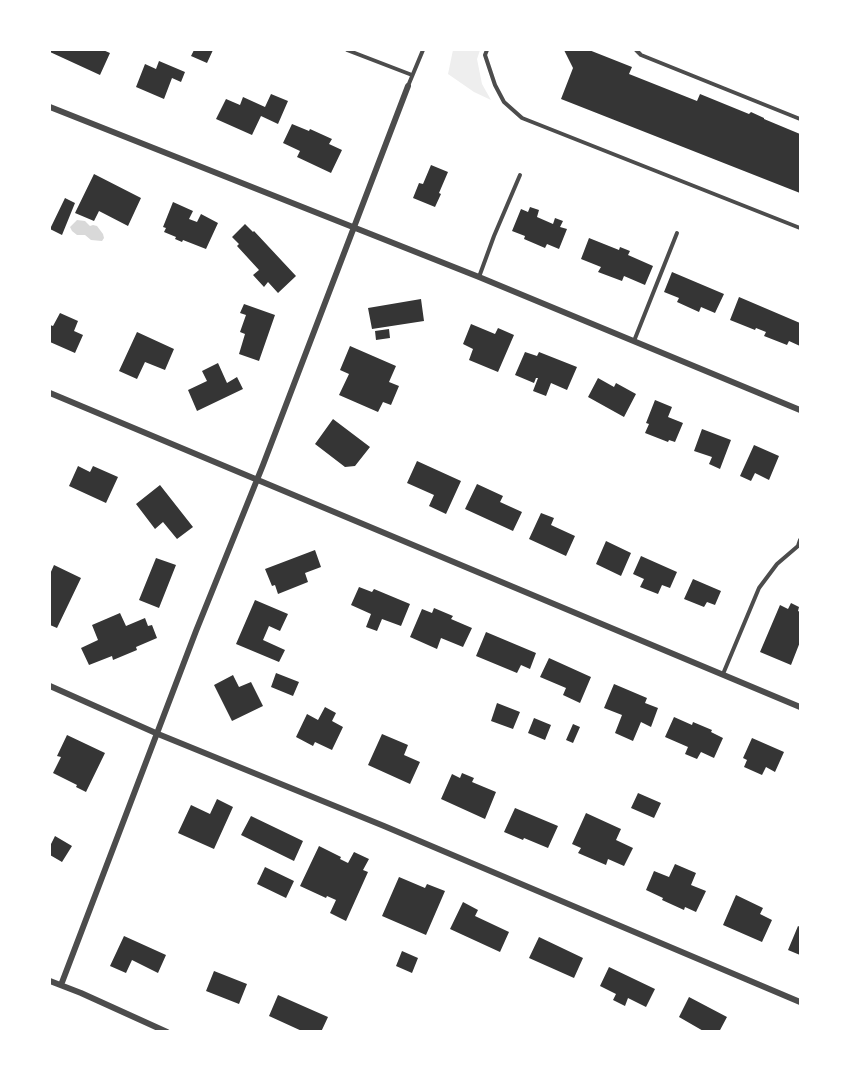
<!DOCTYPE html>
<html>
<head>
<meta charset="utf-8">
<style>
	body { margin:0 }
	#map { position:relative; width:850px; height:1081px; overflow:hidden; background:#fff; font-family:Rubik,sans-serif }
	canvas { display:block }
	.frame { position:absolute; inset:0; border:51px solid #fff; pointer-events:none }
</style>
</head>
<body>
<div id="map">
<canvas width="850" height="1081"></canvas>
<div class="frame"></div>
</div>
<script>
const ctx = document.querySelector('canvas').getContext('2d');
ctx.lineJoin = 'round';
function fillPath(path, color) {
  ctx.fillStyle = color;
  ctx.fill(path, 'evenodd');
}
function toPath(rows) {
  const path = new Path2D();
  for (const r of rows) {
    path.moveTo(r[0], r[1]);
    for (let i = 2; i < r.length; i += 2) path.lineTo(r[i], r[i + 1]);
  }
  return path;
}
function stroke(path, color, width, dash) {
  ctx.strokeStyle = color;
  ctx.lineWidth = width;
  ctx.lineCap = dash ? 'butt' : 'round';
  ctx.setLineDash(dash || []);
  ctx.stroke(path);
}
fillPath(toPath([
	[453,50,480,50,477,59,482,84,491,100,474,92,448,74]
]), '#eee');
fillPath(toPath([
	[77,220,85,221,90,226,93,225,97,226,103,234,104,238,102,241,91,240,85,235,77,235,72,231,70,227]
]), '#d9d9d9');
fillPath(toPath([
	[51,50,103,50,110,53,100,75,50,52],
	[194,50,213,50,207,63,191,56],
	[564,50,589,50,632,67,629,74,697,101,700,94,749,114,751,112,764,118,764,119,800,134,800,193,561,99,573,68],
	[159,61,185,72,181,82,172,78,164,99,136,87,145,64,156,69],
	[271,94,288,101,278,124,261,116,252,135,216,119,226,99,240,105,243,97,265,107],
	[292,124,309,131,310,129,332,139,329,144,342,150,331,173,297,157,300,151,283,143],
	[431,165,448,172,439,193,441,194,435,207,413,198,419,183,423,184],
	[94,174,141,198,128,226,99,211,94,221,75,213],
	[65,198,75,203,62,235,50,229],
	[173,202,193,211,189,219,197,222,201,214,218,223,206,249,183,240,182,242,175,239,176,237,164,232,166,228,163,227],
	[530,207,539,210,537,217,553,224,555,218,563,221,560,227,567,229,559,249,547,244,545,248,524,239,525,236,512,231,521,209,528,212],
	[245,224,253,232,254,231,296,276,278,293,268,282,264,287,253,275,259,270,237,246,239,244,232,237],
	[589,238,619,250,620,247,630,251,628,255,653,266,645,285,624,276,622,281,598,272,601,267,581,259],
	[672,272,724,294,715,313,701,307,699,312,677,302,679,298,664,292],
	[739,297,800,323,800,346,789,341,787,345,764,336,766,332,756,328,755,330,730,320],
	[421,299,424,321,372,329,368,308],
	[244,304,275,315,259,361,239,354,245,334,240,332,246,315,240,313],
	[60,313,78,321,74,331,83,335,75,353,50,342,50,325,53,326],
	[471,324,495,334,498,328,514,335,498,372,469,360,473,349,463,344],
	[389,329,390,338,376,340,375,331],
	[137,332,174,349,165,370,145,362,137,379,119,371],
	[350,346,396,366,389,382,399,386,391,405,383,402,378,412,339,395,349,374,340,370],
	[525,352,537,356,539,352,577,367,567,390,551,383,546,396,533,391,538,378,536,378,534,383,515,375],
	[218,363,227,383,237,377,243,389,197,411,188,390,207,381,202,371],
	[598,378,614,387,616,383,636,394,624,417,588,397],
	[655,400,672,407,668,417,683,423,675,442,669,440,668,442,645,433,649,424,646,423],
	[333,419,370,447,355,466,345,467,315,444],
	[702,429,731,440,720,469,709,464,712,457,694,451],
	[754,445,779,456,769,480,755,473,751,481,740,476],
	[417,461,461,481,446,514,429,506,434,495,407,483],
	[78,466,90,472,93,466,118,477,106,503,69,486],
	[477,484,503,496,500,502,522,512,513,531,465,509],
	[160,485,193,527,177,539,163,522,155,529,136,504],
	[541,513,554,518,551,525,575,536,566,556,529,539],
	[606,541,631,553,621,576,596,564],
	[315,550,321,567,305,573,308,582,278,594,275,585,272,586,265,569],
	[641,556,677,572,670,588,662,585,658,594,640,587,644,579,633,574],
	[156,558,176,565,159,608,139,600],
	[54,565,81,578,57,628,50,625,50,574],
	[693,579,721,591,715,605,707,602,704,607,684,599],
	[359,587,372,592,374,589,410,604,401,626,382,619,377,631,366,627,371,614,351,605],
	[255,600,288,614,280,631,269,626,263,640,285,650,279,662,236,644],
	[791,603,799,607,798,611,800,612,800,642,791,665,760,652,780,605,788,609],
	[434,608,453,616,451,619,472,628,463,647,441,638,437,649,410,637,422,609,432,613],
	[120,613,126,626,145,618,148,626,152,625,157,638,136,647,137,650,113,660,112,656,89,665,81,648,98,640,92,625],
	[486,632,536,653,530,669,521,665,517,673,476,656],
	[549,658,591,677,580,703,563,695,566,688,540,677],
	[276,673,299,682,293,696,271,687],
	[233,675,239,687,251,682,263,706,232,721,214,685],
	[614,684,647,698,645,703,658,708,651,727,641,722,633,741,615,733,622,715,604,708],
	[497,703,520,712,513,729,491,721],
	[325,707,336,713,332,721,343,727,332,750,315,742,313,746,296,737,307,714,318,720],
	[674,717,692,725,693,722,712,730,711,732,723,738,714,758,701,752,697,759,685,754,688,747,665,737],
	[534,718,551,725,545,740,528,733],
	[573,724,580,727,573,743,566,740],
	[382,734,408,745,404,755,420,762,410,784,368,765],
	[67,735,105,753,86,792,76,787,77,785,53,773,61,757,57,756],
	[752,738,784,752,775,772,766,767,762,775,744,767,747,760,743,758],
	[462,773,474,778,472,782,496,792,485,819,441,799,452,774,460,778],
	[638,793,661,803,654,818,631,808],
	[217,799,233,807,214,849,178,833,191,805,210,814],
	[515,808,558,826,548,848,524,838,523,840,504,832],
	[586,813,621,829,616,840,633,848,624,866,608,859,606,865,578,853,581,848,572,844],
	[251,816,303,841,294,861,241,835],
	[55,836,72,846,62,862,50,855,50,846],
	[319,846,341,857,340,859,348,863,354,852,369,859,363,870,368,872,346,921,330,913,336,900,327,896,326,898,300,886],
	[675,864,696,873,691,885,706,891,696,912,685,907,684,910,662,900,663,898,646,890,654,871,669,877],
	[265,867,294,881,286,898,257,884],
	[399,877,425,888,427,884,445,891,426,935,382,916],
	[736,895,763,908,760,914,772,920,762,942,723,925],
	[463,902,478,910,475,916,509,932,500,952,450,929],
	[798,926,800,927,800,955,788,950],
	[124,936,166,955,158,973,132,960,126,973,110,966],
	[539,937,583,958,574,978,529,958],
	[402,951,418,958,412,973,396,966],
	[609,967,655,989,646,1007,628,998,625,1006,613,1000,616,994,600,986],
	[214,971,247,984,239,1004,206,991],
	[278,995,328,1017,321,1032,304,1032,269,1016],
	[689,997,727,1017,719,1032,705,1032,679,1017]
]), '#353535');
stroke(toPath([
	[347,50,412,75],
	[487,50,485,55,495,85,504,102,522,118,800,228],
	[636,50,641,55,800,119],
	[408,86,423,50],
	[479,277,494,236,520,175],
	[634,341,677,233],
	[723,674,759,588,777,564,798,546,800,540]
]), '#4c4c4c', 4);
stroke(toPath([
	[50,107,479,277,800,410],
	[50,393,800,707],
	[50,686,158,734,384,826,800,1002],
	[50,981,81,993,167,1032],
	[61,985,196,631,263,465,408,86]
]), '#4c4c4c', 6);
</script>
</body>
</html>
